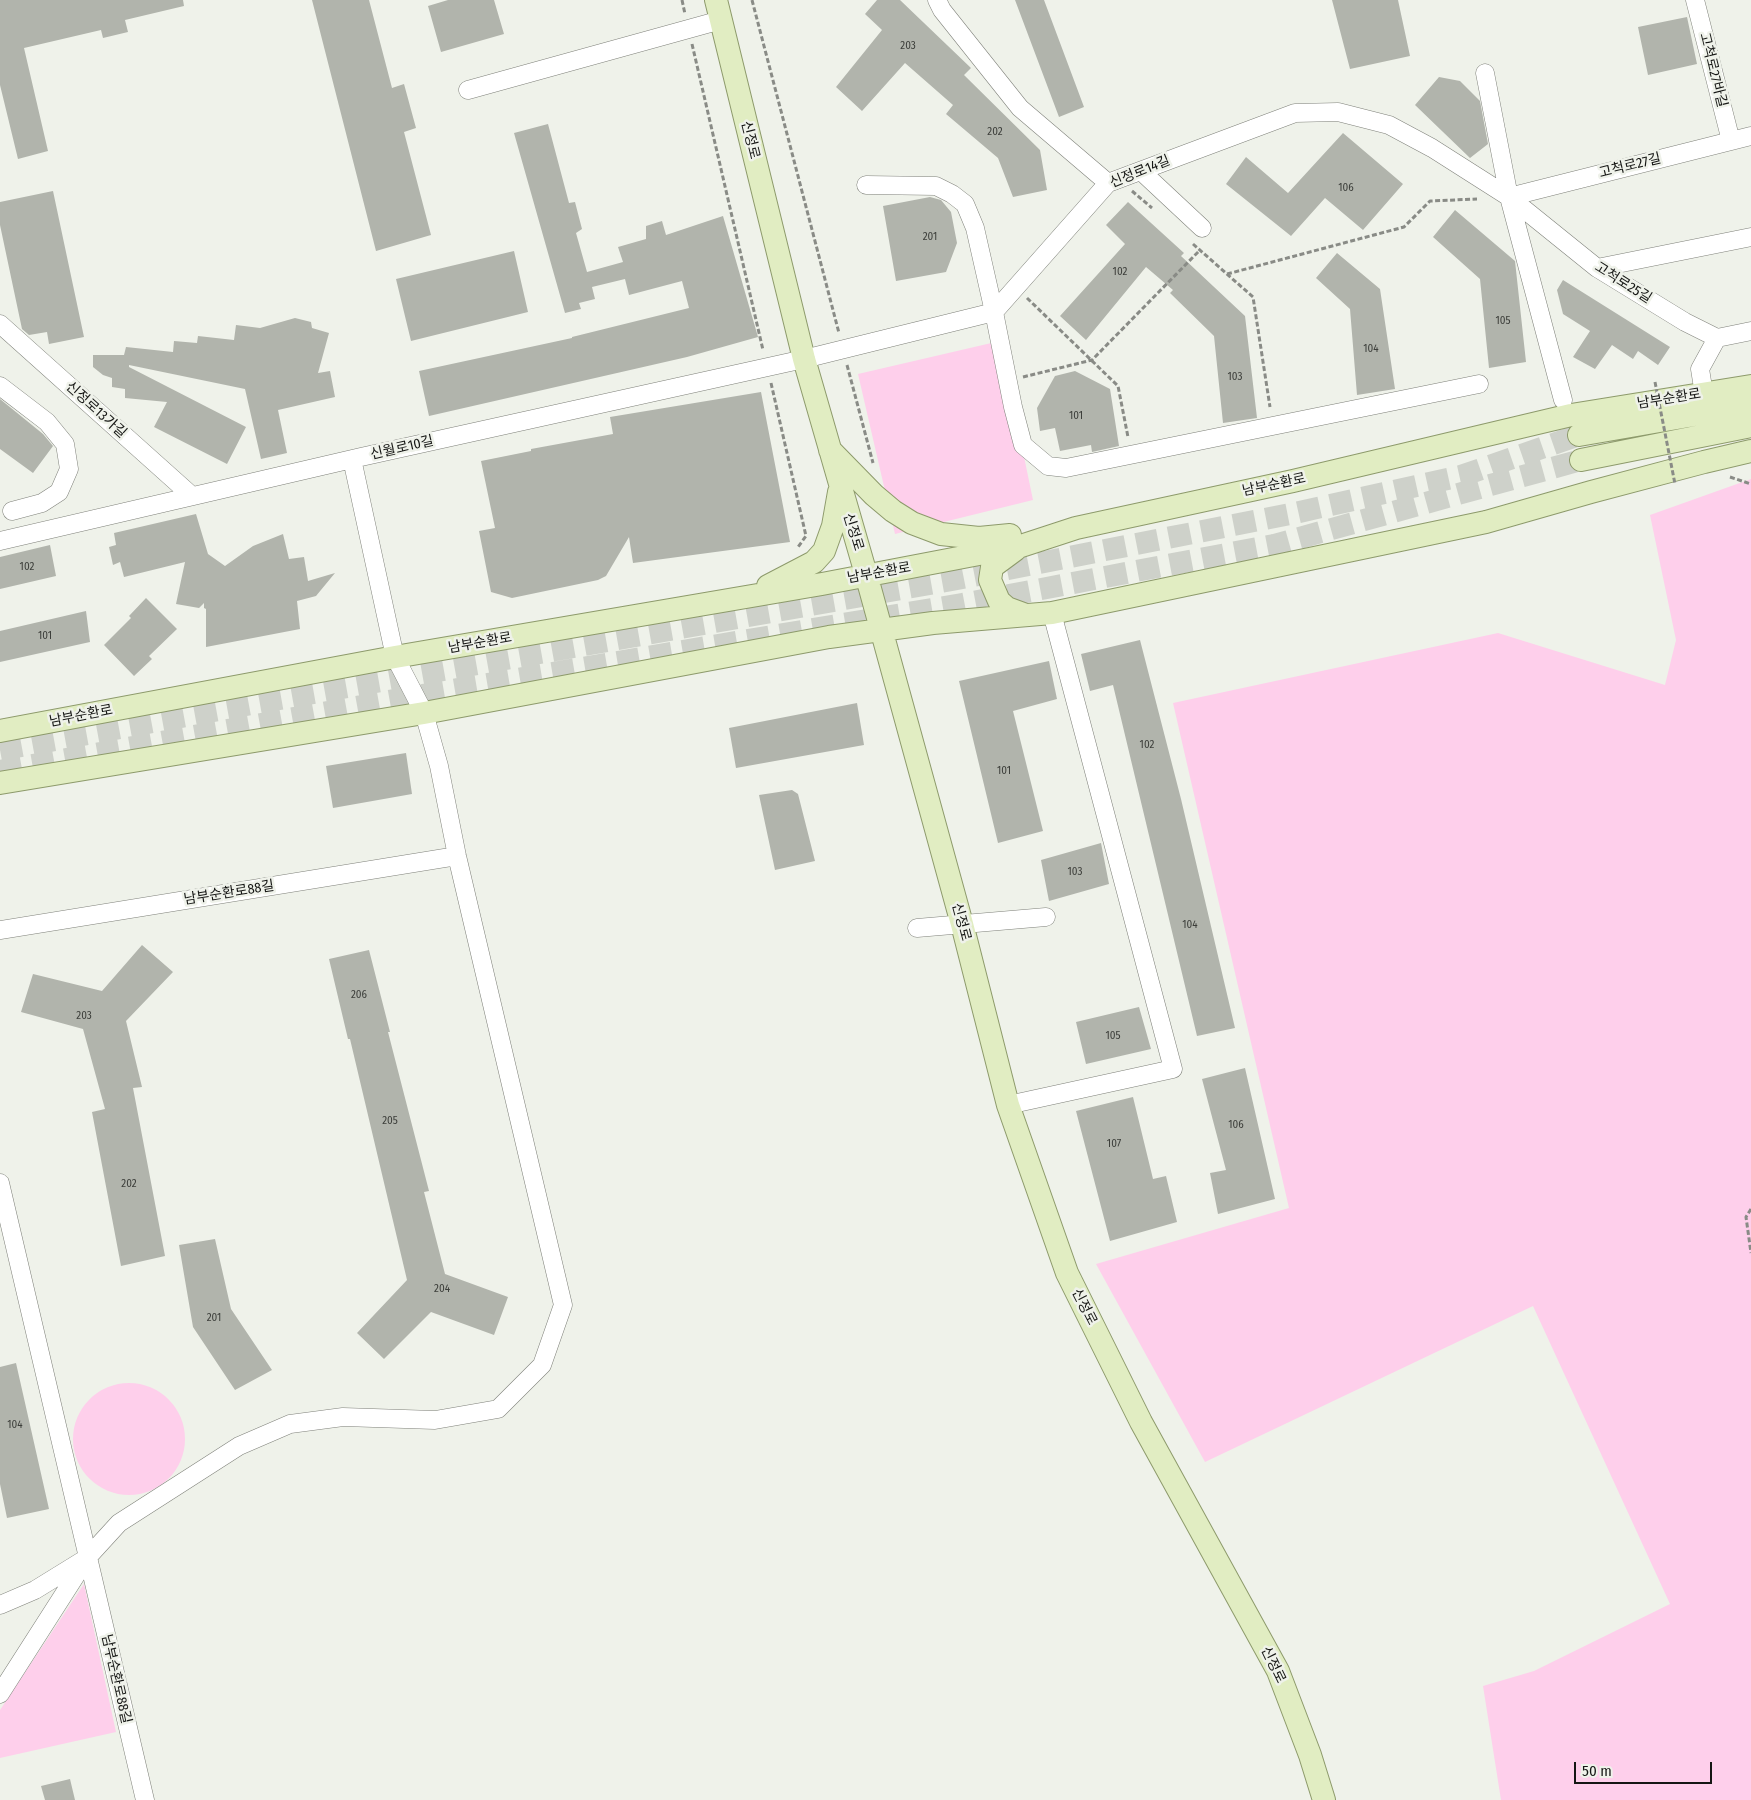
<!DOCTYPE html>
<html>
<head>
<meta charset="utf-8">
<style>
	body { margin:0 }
	#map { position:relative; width:1751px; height:1800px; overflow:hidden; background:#eff2ea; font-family:"Fira Sans Condensed",sans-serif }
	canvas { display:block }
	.scale { position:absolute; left:1574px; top:1762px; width:138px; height:22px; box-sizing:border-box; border:2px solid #151614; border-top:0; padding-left:6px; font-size:15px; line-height:18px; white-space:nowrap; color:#151614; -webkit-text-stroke:4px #eff2ea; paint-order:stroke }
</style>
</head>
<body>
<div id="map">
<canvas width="1751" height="1800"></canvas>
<div class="scale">50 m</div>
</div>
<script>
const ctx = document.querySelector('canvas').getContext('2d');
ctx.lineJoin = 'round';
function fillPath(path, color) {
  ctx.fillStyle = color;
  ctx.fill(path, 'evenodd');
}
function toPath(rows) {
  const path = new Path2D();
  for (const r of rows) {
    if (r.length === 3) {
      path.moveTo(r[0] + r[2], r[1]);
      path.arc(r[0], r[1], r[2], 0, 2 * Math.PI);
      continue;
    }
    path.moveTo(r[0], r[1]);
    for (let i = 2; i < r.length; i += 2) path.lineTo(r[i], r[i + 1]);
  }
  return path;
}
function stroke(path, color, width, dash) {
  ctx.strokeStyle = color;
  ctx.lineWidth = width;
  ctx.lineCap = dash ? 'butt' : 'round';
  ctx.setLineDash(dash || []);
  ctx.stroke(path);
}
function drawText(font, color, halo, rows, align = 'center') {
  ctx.font = font + ' "Fira Sans Condensed","Noto Sans KR",sans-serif';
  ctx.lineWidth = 5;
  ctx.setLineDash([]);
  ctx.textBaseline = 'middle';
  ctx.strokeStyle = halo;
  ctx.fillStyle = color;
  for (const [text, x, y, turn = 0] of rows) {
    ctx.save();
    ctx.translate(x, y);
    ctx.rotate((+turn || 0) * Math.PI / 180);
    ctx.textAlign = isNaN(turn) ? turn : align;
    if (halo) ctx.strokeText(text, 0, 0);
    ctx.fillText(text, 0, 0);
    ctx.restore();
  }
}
fillPath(toPath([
	[1000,341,1033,500,895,534,858,374],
	[1751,479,1751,1800,1501,1800,1483,1686,1534,1671,1670,1604,1533,1306,1205,1462,1096,1264,1289,1208,1173,703,1498,633,1665,685,1676,640,1650,515],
	[129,1439,56],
	[84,1584,116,1732,0,1758,0,1710]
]), '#fecfeb');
fillPath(toPath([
	[0,0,183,0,184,6,125,20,128,32,103,38,101,30,24,48,48,151,18,159,0,85],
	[312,0,369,0,392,88,404,84,416,128,404,132,431,235,376,251],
	[448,0,494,0,504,34,441,52,428,6],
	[877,0,900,0,971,68,964,75,1040,150,1047,190,1013,197,998,158,946,114,953,105,905,63,862,111,836,87,882,30,865,14],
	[1015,0,1044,0,1084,107,1059,117],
	[1332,0,1398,0,1410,56,1350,69],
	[1687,17,1697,64,1648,75,1638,27],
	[1439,77,1460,81,1480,101,1488,144,1470,158,1415,105],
	[548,124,569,203,575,202,582,229,576,233,587,272,623,262,618,247,646,239,646,226,662,221,666,235,723,216,758,337,687,357,429,416,419,371,572,338,572,337,689,308,682,281,629,295,625,279,592,287,595,299,579,303,581,309,565,313,514,133],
	[1343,133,1403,184,1363,230,1325,198,1291,236,1226,184,1246,157,1288,193],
	[53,191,84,337,49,344,47,332,29,335,22,329,0,225,0,202],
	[930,197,941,200,951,212,957,243,946,272,896,281,883,206],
	[1128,202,1184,253,1181,256,1245,316,1257,418,1223,423,1214,336,1170,293,1173,290,1146,267,1086,340,1060,316,1125,244,1106,225],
	[1455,210,1515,261,1526,362,1489,368,1480,279,1433,237],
	[514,251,528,312,411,341,396,279],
	[1337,253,1380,289,1395,389,1357,395,1350,309,1316,278],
	[1563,280,1670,347,1658,365,1638,351,1633,359,1612,345,1595,369,1573,357,1590,331,1563,314,1557,290],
	[295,318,311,322,312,328,329,333,318,373,330,371,335,397,278,410,287,453,261,459,245,389,129,365,129,367,246,427,227,464,154,427,167,402,125,398,125,389,112,387,112,378,103,375,93,367,93,355,124,355,126,347,173,352,174,341,197,343,198,336,234,340,236,325,260,328],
	[1075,371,1110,389,1119,446,1092,452,1091,445,1060,451,1055,428,1040,431,1037,408,1055,376],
	[761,392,790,542,633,563,629,537,606,576,598,580,512,598,491,592,479,531,495,528,481,461,531,451,531,449,613,434,610,417],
	[0,399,43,434,53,446,33,473,0,449],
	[196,514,208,554,225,566,253,546,283,534,289,559,304,557,308,581,335,573,316,596,297,601,300,629,206,647,206,609,204,608,204,603,199,608,176,604,185,562,124,577,120,562,113,565,109,547,116,545,114,533],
	[50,545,56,576,0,589,0,557],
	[146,598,177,629,149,656,152,659,134,676,104,645,131,618,129,616],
	[86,611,90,642,0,662,0,631],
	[1140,640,1181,799,1235,1028,1197,1036,1113,685,1090,691,1081,654],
	[1049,661,1057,699,1013,711,1043,831,998,843,959,681],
	[857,703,864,745,736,768,729,728],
	[406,753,412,794,333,808,326,766],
	[792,790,798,794,815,861,775,870,759,795],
	[1101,843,1109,884,1049,901,1041,860],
	[142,945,173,972,126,1021,142,1087,133,1088,165,1256,121,1266,92,1112,105,1109,83,1029,21,1012,33,974,102,991],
	[369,950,390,1032,388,1032,429,1191,424,1192,445,1274,508,1297,494,1335,431,1312,384,1359,357,1333,407,1280,350,1039,348,1039,329,959],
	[1139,1007,1151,1049,1086,1064,1076,1022],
	[1245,1068,1275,1199,1218,1214,1210,1173,1226,1170,1202,1079],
	[1133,1097,1153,1179,1166,1176,1177,1222,1110,1241,1076,1111],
	[215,1239,231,1309,272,1370,235,1390,193,1327,179,1245],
	[16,1363,49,1509,7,1518,0,1484,0,1367],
	[70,1779,75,1800,45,1800,41,1786]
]), '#b1b4ac');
stroke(toPath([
	[0,750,257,703,952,580,1290,514,1461,476,1579,435],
	[0,771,428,694,962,604,1274,545,1581,460]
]), '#ced1ca', 22, [22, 11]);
const minor = toPath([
	[937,0,942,10,1020,108,1108,183],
	[1695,0,1731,141],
	[1485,73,1509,197,1563,400],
	[468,90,721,20],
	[1141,171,1202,228],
	[866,185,936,186,952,194,965,204,975,228,994,312,1013,407,1023,445,1048,466,1066,468,1479,384],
	[1509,197,1751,136],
	[1597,268,1751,237],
	[0,324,192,496],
	[0,386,47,422,65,444,69,469,59,492,42,503,12,511],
	[1704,394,1700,369,1717,338],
	[0,541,361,457,804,359,994,312,1108,183,1295,113,1338,112,1389,125,1432,148,1509,197,1597,268,1685,322,1717,338,1751,331],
	[917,928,1046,917],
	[0,930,457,856],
	[1008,1105,1173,1069,1052,613],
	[0,1183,145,1800],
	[0,1605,35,1590,82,1561],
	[0,1694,87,1558,119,1523,239,1446,290,1424,343,1417,435,1420,498,1409,542,1365,563,1305,457,856,439,766,424,713,395,657,352,459]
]);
const major = toPath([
	[716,0,804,359,866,574,962,924,1008,1105,1067,1273,1141,1422,1278,1671,1310,1755,1324,1800],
	[1579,435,1751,405],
	[830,450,874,495,893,511,912,523,941,534,979,538,1010,535],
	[1581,460,1751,426],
	[1015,550,992,567,990,580,999,601,1007,608,1026,615],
	[768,586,814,562,824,551,833,526,839,492],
	[0,731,395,657,822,584,1021,546,1076,528,1293,481,1571,415,1751,386],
	[0,783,424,713,829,637,933,623,1052,613,1486,522,1591,492,1704,462,1751,451]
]);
stroke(minor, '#7f817a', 19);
stroke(major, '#8d9a6b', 24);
stroke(toPath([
	[682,0,685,14],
	[752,0,839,333],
	[692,44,763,350],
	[1132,191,1152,208],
	[1193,244,1253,297,1270,407],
	[1227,274,1404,227,1430,201,1477,199],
	[1027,298,1118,386,1128,437],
	[847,365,873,463],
	[1023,377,1092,360,1200,250],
	[771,383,806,536,798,547],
	[1730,477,1751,484],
	[1751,1209,1746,1217,1751,1253]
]), '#898b86', 3, [5, 2.5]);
stroke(minor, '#fff', 18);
stroke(major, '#e1edc2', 22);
stroke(toPath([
	[1655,382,1675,484]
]), '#898b86', 3, [5, 2.5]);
drawText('11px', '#3c3e3a', null, [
	["203",908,46],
	["202",995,132],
	["106",1346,188],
	["201",930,237],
	["102",1120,272],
	["105",1503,321],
	["104",1371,349],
	["103",1235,377],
	["101",1076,416],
	["102",27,567],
	["101",45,636],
	["102",1147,745],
	["101",1004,771],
	["103",1075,872],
	["104",1190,925],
	["206",359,995],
	["203",84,1016],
	["105",1113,1036],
	["205",390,1121],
	["106",1236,1125],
	["107",1114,1144],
	["202",129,1184],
	["204",442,1289],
	["201",214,1318],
	["104",15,1425]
]);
drawText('14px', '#151614', '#eff2ea', [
	["고척로27바길",1713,70,76],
	["신정로",750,140,76],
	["고척로27길",1630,166,-14],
	["신정로14길",1140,172,-22],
	["고척로25길",1623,283,32],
	["남부순환로",1669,399,-9],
	["신정로13가길",96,410,42],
	["신월로10길",402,448,-13],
	["남부순환로",1274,485,-12],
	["신정로",853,532,73],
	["남부순환로",879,573,-10],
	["남부순환로",480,643,-10],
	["남부순환로",81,716,-11],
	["남부순환로88길",229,893,-9],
	["신정로",961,922,75],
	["신정로",1084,1307,63],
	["신정로",1273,1665,64],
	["남부순환로88길",116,1679,77]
]);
</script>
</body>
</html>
